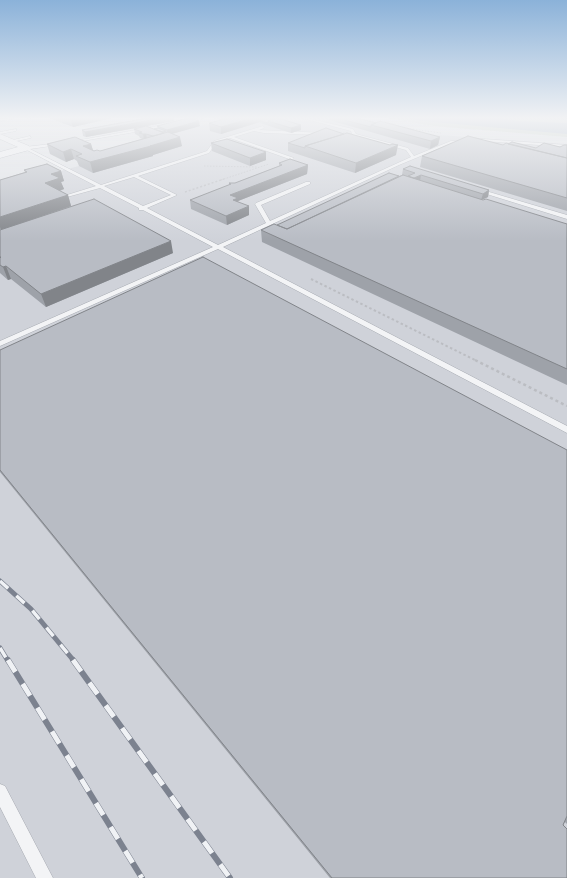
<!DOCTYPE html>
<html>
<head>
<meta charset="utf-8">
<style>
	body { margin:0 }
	canvas { display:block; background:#e0e3e7 }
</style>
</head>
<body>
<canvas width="567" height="878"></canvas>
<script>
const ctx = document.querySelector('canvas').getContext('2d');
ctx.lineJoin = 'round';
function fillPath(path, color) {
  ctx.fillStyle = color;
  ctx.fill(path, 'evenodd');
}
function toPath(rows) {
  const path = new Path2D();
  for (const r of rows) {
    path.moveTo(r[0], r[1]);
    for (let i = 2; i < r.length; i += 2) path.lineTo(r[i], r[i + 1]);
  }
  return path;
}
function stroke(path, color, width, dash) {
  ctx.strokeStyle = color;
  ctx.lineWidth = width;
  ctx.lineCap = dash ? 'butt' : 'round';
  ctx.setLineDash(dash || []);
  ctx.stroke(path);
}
fillPath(toPath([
	[213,118,340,118,424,134,567,144,567,878,0,878,0,192,50,174,100,160,103,161,168,142,168,135,220,120]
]), '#cfd2d9');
fillPath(toPath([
	[387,118,567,118,567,137,434,126]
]), '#c5d0c2');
fillPath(toPath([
	[408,118,496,118,518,121,567,123,567,134,422,121]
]), '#9faec3');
const service = toPath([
	[14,118,12,119,0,121,0,119,14,118],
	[199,118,204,118,185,123,183,122,199,118],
	[302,118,307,118,353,129,356,134,408,148,414,156,451,141,483,139,567,145,567,147,483,141,452,143,399,165,223,247,567,426,567,433,218,249,0,346,0,341,213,247,143,210,139,210,139,208,100,188,67,197,67,195,96,186,25,149,25,147,59,143,58,145,30,149,101,185,198,154,207,151,214,141,263,126,264,128,259,130,325,133,324,135,264,133,254,131,234,137,294,158,292,160,230,138,216,143,209,153,138,176,177,195,147,208,218,245,266,223,255,204,256,203,306,182,310,182,310,184,261,205,270,221,411,157,406,150,355,136,342,135,343,133,352,134,351,131,302,118],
	[134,177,171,195,143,206,104,186,134,177],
	[169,124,170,126,71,143,69,142,169,124],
	[16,129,16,131,0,134,0,132,16,129],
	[30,136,31,138,11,142,9,141,30,136],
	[479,189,567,215,567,219,477,191,477,189,479,189],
	[0,784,5,786,53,878,36,878,0,807,0,784]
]);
const minor = toPath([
	[0,134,29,146,30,148,29,150,0,158,0,152,18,147,0,139,0,134]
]);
stroke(service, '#a6aab1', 1);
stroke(minor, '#a6aab1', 1);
stroke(toPath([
	[27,119,31,118],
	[369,121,380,123],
	[404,128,441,133],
	[204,166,257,167],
	[221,180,269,164]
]), '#bbbdc2', 1, [1.5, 1.5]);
stroke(toPath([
	[185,192,224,179]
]), '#bbbdc2', 1.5, [2, 2]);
stroke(toPath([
	[311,279,477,361]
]), '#bbbdc2', 2, [2.5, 2.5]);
stroke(toPath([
	[475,360,567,406]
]), '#bbbdc2', 2.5, [3, 3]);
fillPath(service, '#f3f4f6');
fillPath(minor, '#f3f4f6');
const railFar1 = toPath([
	[0,581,31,609,74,661],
	[0,648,8,661]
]);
const rail = toPath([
	[8,660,142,878],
	[73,660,230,878]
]);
stroke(railFar1, '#7c828f', 5);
stroke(rail, '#7c828f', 6);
stroke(railFar1, '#f0f2f5', 3.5, [11]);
stroke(rail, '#f0f2f5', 5, [14]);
fillPath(toPath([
	[49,118,112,118,73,127],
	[229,118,268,118,301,130,291,133,260,123,260,122,221,134,210,131,209,123],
	[329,118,357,118,440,137,438,145,430,149,329,120],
	[174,121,86,137,83,136,82,130],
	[157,126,200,126,172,134,182,146,153,155,153,156,93,173,79,166,77,161,74,159,66,162,50,154,47,144,91,144,93,150,100,151,142,139,140,138,139,136,135,134,134,129,154,129,158,128],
	[211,143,266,160,250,166,212,151],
	[288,143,396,155,355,173,288,151],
	[503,145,536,148,560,147,567,145,567,211,420,167,422,156],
	[279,163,308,165,307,174,238,201,249,215,227,225,191,209,190,200,229,185,229,183,235,183,279,166],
	[403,169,489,190,488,197,482,200,567,224,567,385,262,242,261,230,277,225,399,176,402,175],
	[24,170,61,171,64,181,61,182,64,189,60,191,68,195,71,206,173,253,46,307,11,279,8,280,0,273,0,230,1,229,0,229,0,180,25,172],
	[0,350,567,450,567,824,565,822,563,825,567,878,330,878,0,472]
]), '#9ea2a9');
fillPath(toPath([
	[70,118,112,118,73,127],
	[163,118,174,118,174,121,86,137,85,132],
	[252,118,268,118,268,120,260,121,260,122,221,134,221,127],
	[199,121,200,126,168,135,167,130],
	[301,125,301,130,291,133,291,128],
	[143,134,146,134,147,139,144,140],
	[180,137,182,146,153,155,153,156,93,173,90,162],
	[440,137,438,145,430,149,431,141],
	[91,144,94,154,83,146],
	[398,145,396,155,355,173,356,163],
	[71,149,74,159,66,162,63,152],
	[266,152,266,160,250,166,250,158],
	[308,165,307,174,238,201,238,207,230,195],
	[61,171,64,181,61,182,64,189,49,194,45,183,51,174],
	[421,175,420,181,413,179],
	[489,190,488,197,481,200,483,194],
	[68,195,71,206,1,230,0,227,0,217],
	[249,206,249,215,227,225,226,216],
	[171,241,173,253,46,307,41,294],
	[6,266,11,279,8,280,3,267]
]), '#818489');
const building = toPath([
	[147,118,163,118,85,132,82,130,147,118],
	[188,118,191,118,199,121,167,130,157,126,188,118],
	[229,118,252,118,221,127,209,123,229,118],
	[270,118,273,119,268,121,268,123,260,121,270,118],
	[277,118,301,125,291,128,268,121,277,118],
	[337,118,357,118,376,123,371,125,371,127,337,118],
	[380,121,440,137,431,141,371,125,380,121],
	[146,126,164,133,153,136,146,134,143,134,139,133,142,132,134,129,146,126],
	[158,128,166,131,163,132,154,129,158,128],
	[326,128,344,134,305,146,305,148,288,143,326,128],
	[168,132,180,137,150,146,151,146,90,162,76,156,82,154,71,149,63,152,47,144,75,137,91,144,83,146,94,151,97,150,100,151,168,132],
	[347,133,390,145,392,144,398,145,356,163,305,146,347,133],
	[468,136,503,145,506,143,567,158,567,198,422,156,468,136],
	[227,139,266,152,250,158,211,143,227,139],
	[512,142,536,148,544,143,560,147,564,145,567,145,567,158,508,144,512,142],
	[290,159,308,165,230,195,238,198,233,200,249,206,226,216,190,200,231,184,229,183,235,183,282,165,279,163,290,159],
	[47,164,61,171,51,174,60,178,45,183,68,195,0,217,0,180,27,172,24,170,47,164],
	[410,166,489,190,483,194,421,175,414,178,408,176,415,173,403,169,410,166],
	[389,173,399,176,287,229,277,225,389,173],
	[403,175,483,200,486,199,567,224,567,369,261,230,274,224,287,229,403,175],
	[94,199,171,241,41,294,6,266,3,267,0,265,0,258,1,257,0,257,0,230,94,199],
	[203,257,567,450,567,816,563,825,567,829,567,878,332,878,0,470,0,350,203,257]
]);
fillPath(building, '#b8bcc4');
stroke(building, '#818489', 1);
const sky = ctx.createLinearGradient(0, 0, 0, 241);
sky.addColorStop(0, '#8bb2d9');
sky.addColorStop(0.49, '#f1f2f4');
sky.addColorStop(1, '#f1f2f400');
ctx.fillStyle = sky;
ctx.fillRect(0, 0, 567, 241);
</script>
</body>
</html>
